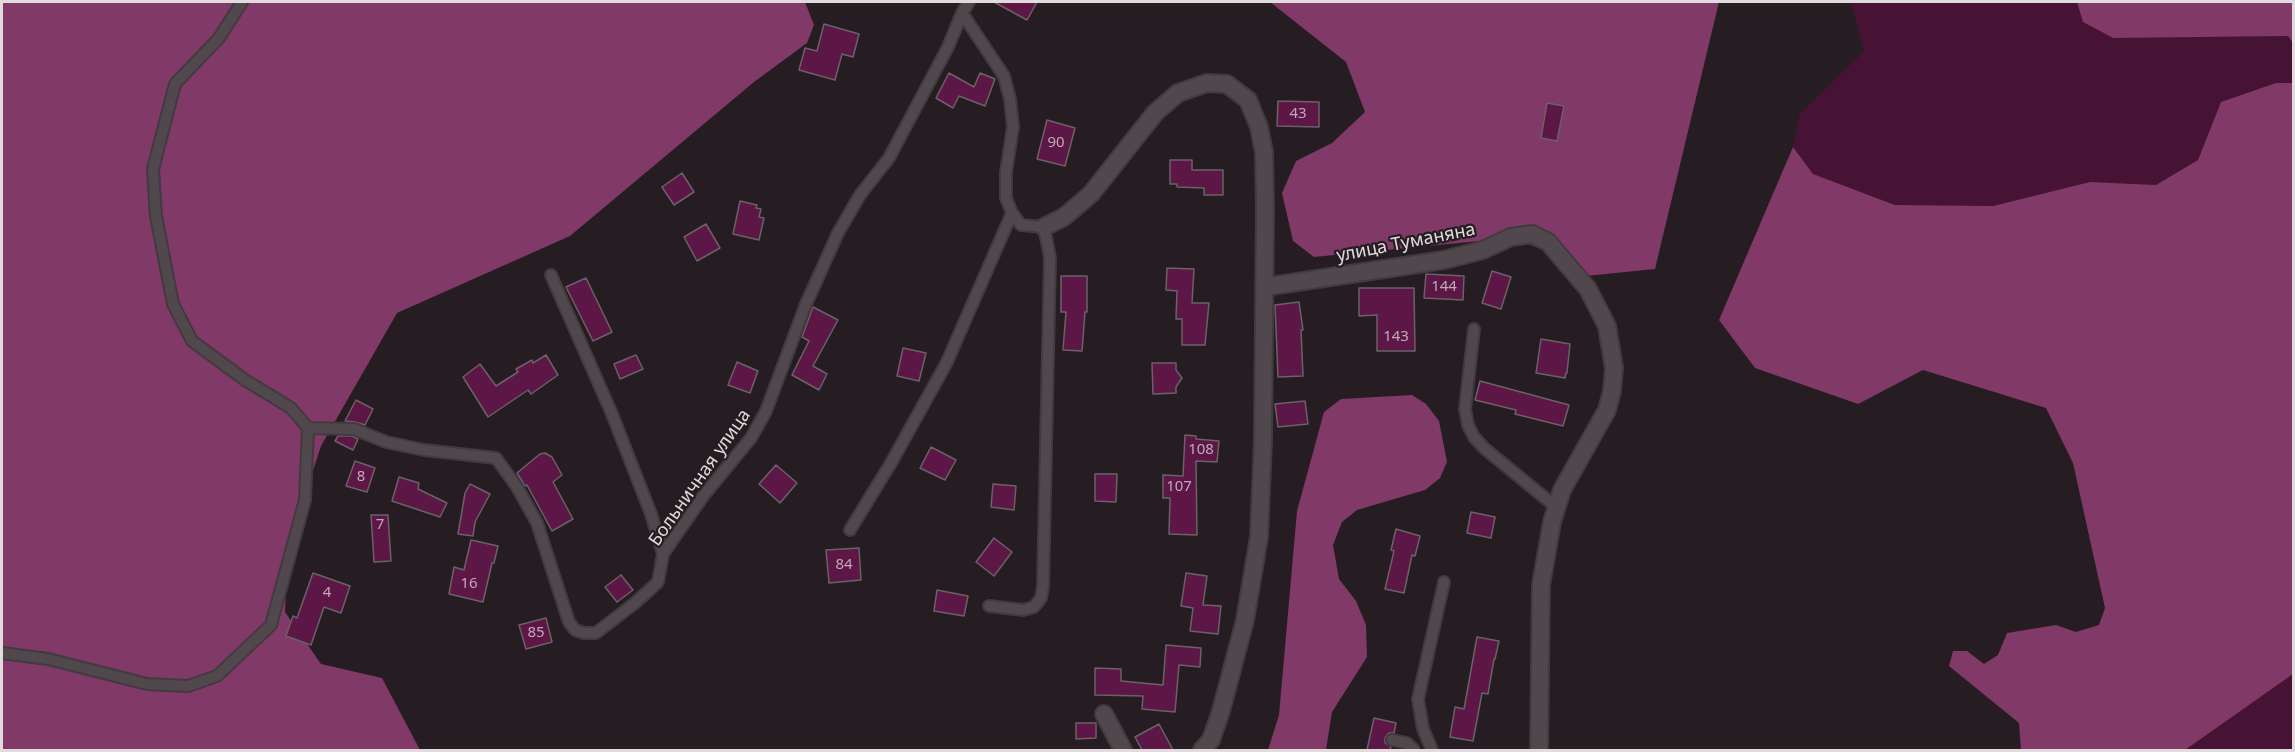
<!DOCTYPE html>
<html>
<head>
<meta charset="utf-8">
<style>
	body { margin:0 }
	#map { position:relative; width:2295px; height:752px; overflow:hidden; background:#251d21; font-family:"Noto Sans",sans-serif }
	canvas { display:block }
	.frame { position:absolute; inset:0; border:3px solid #e1dbde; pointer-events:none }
</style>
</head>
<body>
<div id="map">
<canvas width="2295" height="752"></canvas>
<div class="frame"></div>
</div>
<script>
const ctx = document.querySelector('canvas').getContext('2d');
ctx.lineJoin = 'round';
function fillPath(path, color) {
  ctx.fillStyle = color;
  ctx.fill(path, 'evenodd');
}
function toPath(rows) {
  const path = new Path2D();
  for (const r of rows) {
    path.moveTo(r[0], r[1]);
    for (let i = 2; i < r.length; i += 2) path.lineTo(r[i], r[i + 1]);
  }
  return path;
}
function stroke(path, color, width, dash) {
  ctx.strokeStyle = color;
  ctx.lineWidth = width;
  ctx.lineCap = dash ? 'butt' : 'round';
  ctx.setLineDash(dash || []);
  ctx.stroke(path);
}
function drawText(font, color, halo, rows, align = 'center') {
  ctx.font = font + ' "Noto Sans",sans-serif';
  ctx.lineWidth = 4.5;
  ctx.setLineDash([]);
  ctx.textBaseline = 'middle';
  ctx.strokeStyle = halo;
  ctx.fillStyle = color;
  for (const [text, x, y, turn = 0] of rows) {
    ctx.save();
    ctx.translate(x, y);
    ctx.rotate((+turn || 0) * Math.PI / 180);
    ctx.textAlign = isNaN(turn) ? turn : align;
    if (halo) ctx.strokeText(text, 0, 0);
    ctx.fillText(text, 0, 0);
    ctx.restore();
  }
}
fillPath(toPath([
	[1851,3,2077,2,2083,22,2113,38,2288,36,2293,43,2293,83,2276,83,2221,102,2198,160,2156,185,2090,182,1993,206,1895,205,1813,174,1793,147,1800,113,1864,51],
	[2293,674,2293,750,2185,750,2217,727]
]), '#461335');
fillPath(toPath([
	[2,2,805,2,814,25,807,43,754,82,570,236,397,313,321,446,288,548,285,612,321,664,382,678,420,750,2,750],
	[1270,2,1719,2,1655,269,1576,277,1557,254,1510,238,1314,257,1293,241,1282,193,1296,161,1332,143,1365,112,1346,62],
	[2077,2,2293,2,2293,43,2288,36,2113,38,2083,22],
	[2276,83,2294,83,2293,674,2185,750,2021,750,2019,723,1949,666,1953,651,1967,651,1984,664,1998,655,2007,633,2056,625,2076,632,2099,625,2105,608,2073,463,2046,408,1923,370,1858,404,1755,368,1719,320,1793,147,1813,174,1895,205,1993,206,2090,182,2156,185,2198,160,2221,102],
	[1412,395,1426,404,1439,421,1447,462,1440,478,1425,490,1357,510,1342,522,1333,545,1339,579,1356,601,1366,625,1367,657,1332,712,1326,750,1268,750,1279,715,1297,511,1324,412,1341,399]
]), '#813967');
const building = toPath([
	[994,2,1037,2,1027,20,994,2],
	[824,24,859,34,853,57,842,54,835,80,799,70,805,48,817,51,824,24],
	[949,73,974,87,980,73,995,79,985,106,959,96,953,108,936,98,949,73],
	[1278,101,1319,102,1319,127,1277,126,1278,101],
	[1547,103,1564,106,1557,141,1541,138,1547,103],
	[1047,120,1075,128,1065,166,1037,159,1047,120],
	[1170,160,1192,160,1192,170,1223,170,1223,195,1204,195,1204,188,1177,187,1177,184,1170,184,1170,160],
	[682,173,694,192,674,205,662,187,682,173],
	[740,201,757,205,756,208,761,209,759,217,764,218,759,240,733,234,740,201],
	[706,224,720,248,697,261,684,237,706,224],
	[1167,268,1194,269,1192,303,1209,303,1205,345,1182,345,1182,319,1176,319,1177,291,1166,290,1167,268],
	[1492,271,1511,277,1501,309,1482,303,1492,271],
	[1426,274,1464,276,1463,300,1424,298,1426,274],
	[1061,276,1087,276,1087,312,1085,312,1082,351,1063,350,1066,312,1061,312,1061,276],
	[586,278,612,332,593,341,566,287,586,278],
	[1359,288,1414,288,1415,351,1377,351,1377,315,1359,316,1359,288],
	[1299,302,1303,330,1301,330,1303,376,1278,377,1275,305,1299,302],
	[813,307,838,320,813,366,827,374,819,390,792,375,809,341,802,337,813,307],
	[1541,339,1570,344,1567,373,1566,373,1565,378,1536,373,1541,339],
	[903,348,926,353,919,381,897,376,903,348],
	[546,355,558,375,531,394,528,390,488,417,463,377,480,364,496,386,518,372,516,369,532,360,533,363,546,355],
	[636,355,643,369,620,379,614,364,636,355],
	[737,362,758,371,750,393,728,385,737,362],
	[1152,363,1176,363,1176,370,1182,378,1176,387,1176,393,1153,394,1152,363],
	[1480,381,1569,405,1563,426,1515,414,1516,410,1475,400,1480,381],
	[356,400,373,409,365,425,355,422,345,421,356,400],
	[1305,401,1308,424,1278,427,1275,404,1305,401],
	[1185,435,1196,436,1196,439,1219,441,1217,462,1196,461,1197,535,1169,534,1170,498,1163,498,1163,475,1183,476,1185,435],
	[338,436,352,436,358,439,353,450,335,441,338,436],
	[931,447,956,460,945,480,920,468,931,447],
	[545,453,552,457,562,475,553,482,573,519,552,531,527,485,525,486,517,473,540,454,545,453],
	[355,461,375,468,367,492,346,486,355,461],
	[776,465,797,483,780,503,759,484,776,465],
	[1095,474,1117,474,1116,502,1095,501,1095,474],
	[399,477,419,483,418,489,447,503,440,517,392,501,399,477],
	[470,484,490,494,475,522,473,536,458,534,465,493,470,484],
	[993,484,1016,486,1014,510,991,507,993,484],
	[1471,512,1495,517,1491,538,1467,533,1471,512],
	[371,515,388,515,391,561,374,562,371,515],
	[1396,529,1420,536,1415,556,1412,555,1404,593,1385,589,1394,551,1391,550,1396,529],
	[994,538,1012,552,994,576,976,562,994,538],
	[471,540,498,546,494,563,492,563,483,602,449,594,454,567,464,570,471,540],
	[859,548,861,580,829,583,826,550,859,548],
	[313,573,350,586,341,613,324,607,311,645,286,636,293,616,297,618,313,573],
	[1186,573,1207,576,1203,605,1221,606,1218,634,1190,631,1193,608,1181,606,1186,573],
	[621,575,633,590,617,602,605,587,621,575],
	[937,590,968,596,964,616,934,611,937,590],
	[546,618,552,642,526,649,519,625,546,618],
	[1477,637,1499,641,1495,659,1494,659,1488,694,1482,693,1473,741,1450,737,1455,707,1464,709,1477,637],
	[1166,645,1201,648,1200,667,1179,665,1175,712,1142,709,1143,696,1095,695,1095,668,1121,669,1121,681,1163,685,1166,645],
	[1374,718,1396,723,1394,733,1389,733,1385,738,1385,743,1391,747,1390,750,1367,750,1374,718],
	[1076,723,1096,723,1096,738,1076,739,1076,723],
	[1159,724,1173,750,1142,750,1135,737,1159,724]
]);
fillPath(building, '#5d1746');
stroke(building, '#6b6167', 1.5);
const service = toPath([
	[242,2,219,38,175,84,153,169,156,216,173,304,192,341,245,380,291,408,308,428,354,429,386,442,424,450,496,458,517,487,537,523,569,622,575,630,584,633,596,633,635,603,658,582,663,554,704,495,751,438,766,411,806,304,838,233,860,195,889,158,948,47,962,13],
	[969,2,962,13,1004,76,1010,99,1013,127,1006,172,1006,198,1012,213,1021,225,1044,227,1050,258,1043,587,1041,598,1034,607,1023,610,989,606],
	[551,275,612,414,651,514,663,554],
	[1474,329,1465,409,1468,425,1474,437,1484,448,1556,507],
	[850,530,891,463,947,362,1012,213],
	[2,653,48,659,147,684,188,686,217,676,271,625,305,500,308,428],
	[1392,740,1407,743,1414,750],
	[1432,750,1423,729,1418,699,1444,582]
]);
const minor = toPath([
	[1044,227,1064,217,1091,194,1155,113,1178,93,1207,83,1227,84,1248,100,1259,127,1264,152,1265,208,1263,440,1259,537,1245,620,1221,711,1211,740,1202,750],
	[1264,287,1444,260,1483,250,1511,237,1532,234,1548,242,1588,289,1607,326,1614,368,1612,391,1607,410,1562,490,1552,522,1541,585,1539,750],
	[1104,714,1123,750]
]);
stroke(service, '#413a3e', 14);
stroke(minor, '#413a3e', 20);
stroke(service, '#51484d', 10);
stroke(minor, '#51484d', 16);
drawText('15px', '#c0aab8', null, [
	["43",1298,114],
	["90",1056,143],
	["144",1444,287],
	["143",1396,337],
	["108",1201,450],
	["8",361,477],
	["107",1179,487],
	["7",380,525],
	["84",844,565],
	["16",469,584],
	["4",327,593],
	["85",536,633]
]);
drawText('18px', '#e1dbde', '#251d21', [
	["улица Туманяна",1406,243,-11],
	["Больничная улица",700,478,-55]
]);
</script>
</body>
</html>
